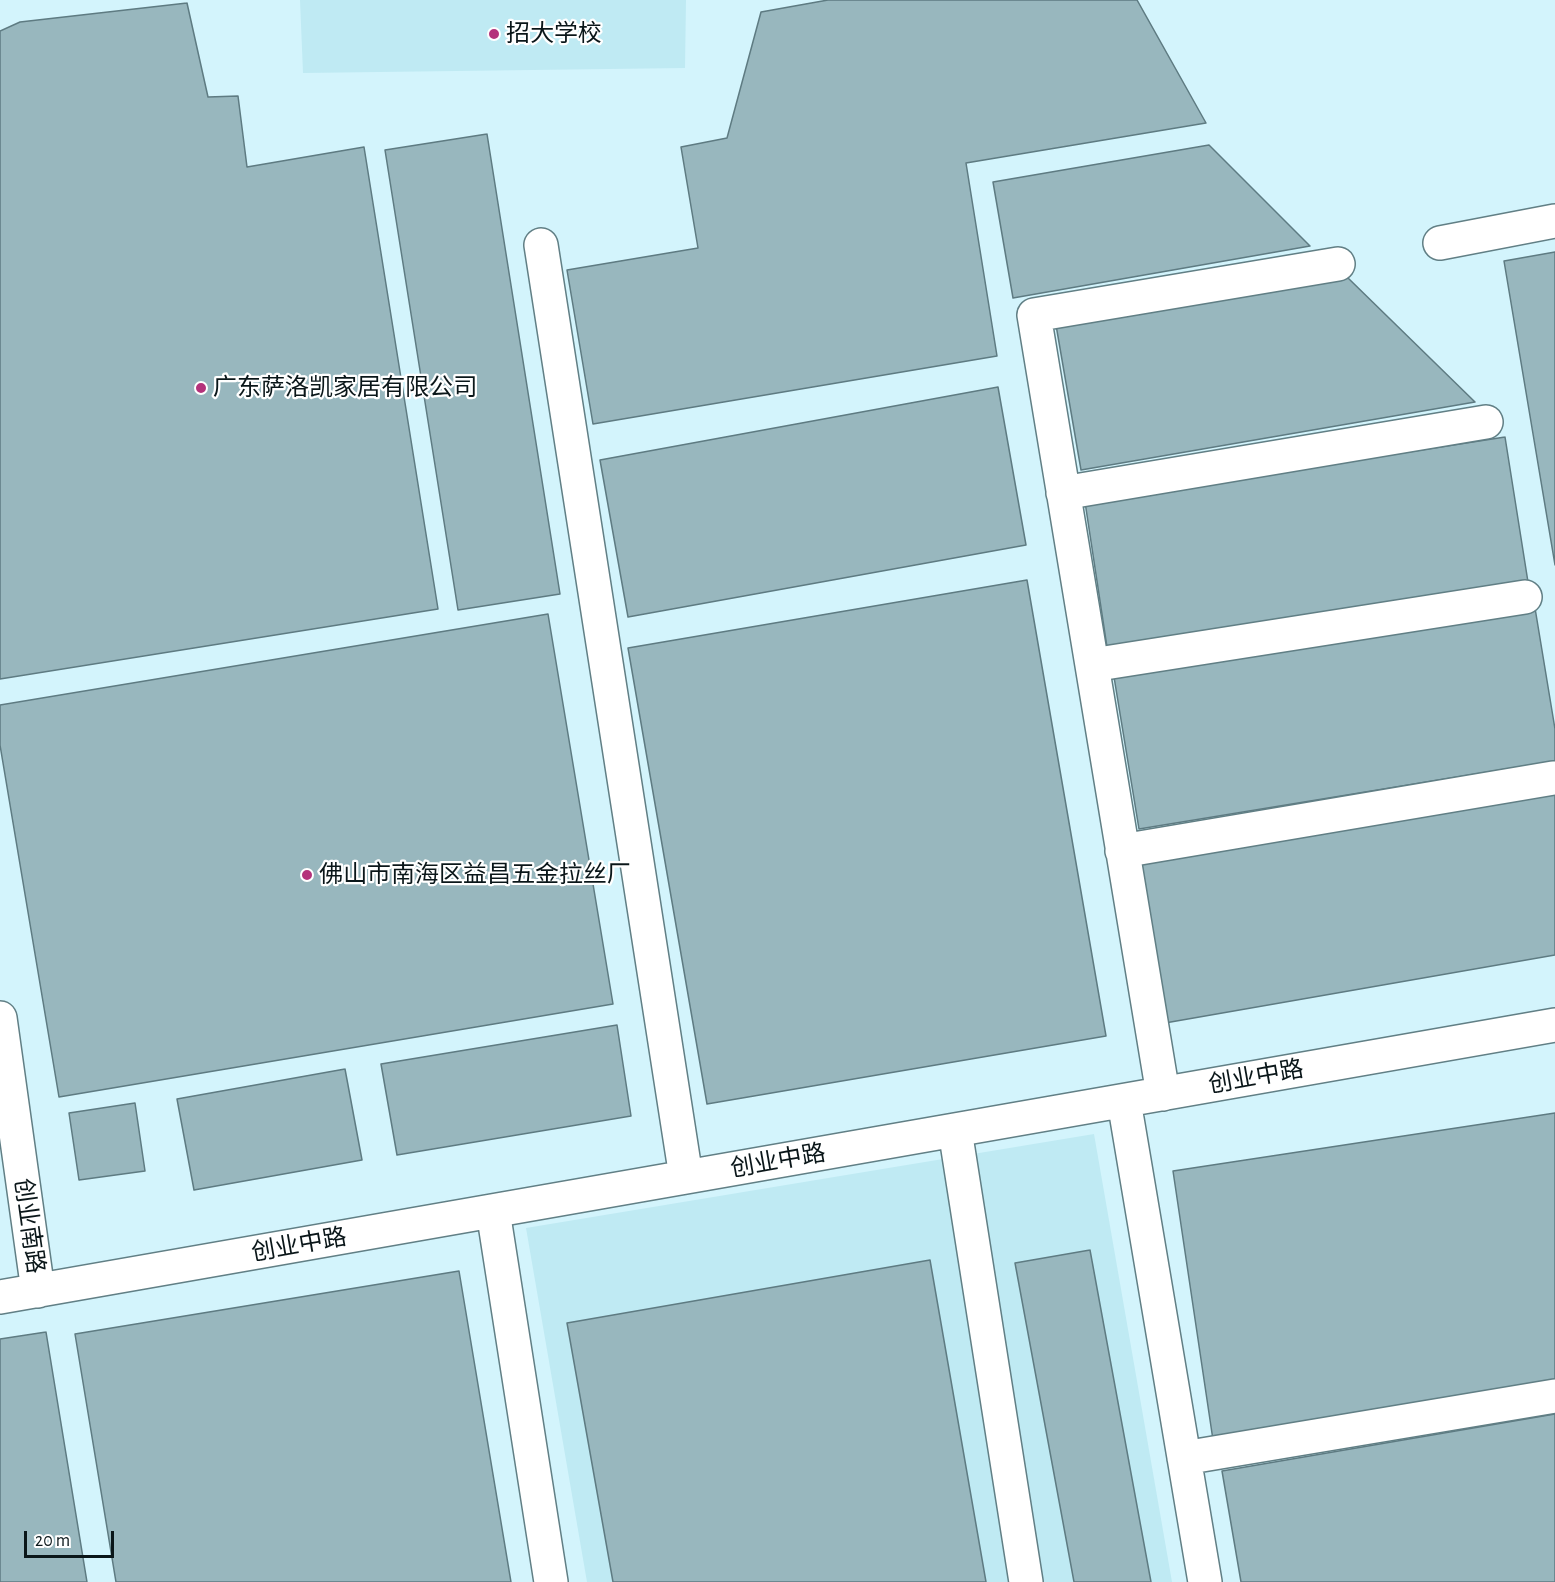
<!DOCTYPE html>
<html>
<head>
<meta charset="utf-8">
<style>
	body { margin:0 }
	#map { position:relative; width:1555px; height:1582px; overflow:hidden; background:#d3f4fc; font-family:"Alegreya Sans",sans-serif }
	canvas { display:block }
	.scale { position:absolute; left:24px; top:1531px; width:90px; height:27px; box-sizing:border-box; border:3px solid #0a1619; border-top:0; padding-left:8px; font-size:18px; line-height:21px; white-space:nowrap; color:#0a1619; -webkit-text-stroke:4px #fff; paint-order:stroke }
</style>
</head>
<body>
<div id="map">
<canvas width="1555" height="1582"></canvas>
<div class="scale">20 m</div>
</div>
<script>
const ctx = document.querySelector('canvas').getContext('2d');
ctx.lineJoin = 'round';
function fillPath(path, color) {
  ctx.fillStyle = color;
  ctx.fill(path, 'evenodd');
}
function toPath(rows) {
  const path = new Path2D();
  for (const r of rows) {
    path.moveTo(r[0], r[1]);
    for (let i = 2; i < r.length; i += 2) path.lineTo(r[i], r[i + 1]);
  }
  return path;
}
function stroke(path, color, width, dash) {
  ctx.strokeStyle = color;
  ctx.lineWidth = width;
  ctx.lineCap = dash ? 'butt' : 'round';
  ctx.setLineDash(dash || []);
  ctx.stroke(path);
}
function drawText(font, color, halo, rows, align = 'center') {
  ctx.font = font + ' "Alegreya Sans","Noto Sans SC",sans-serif';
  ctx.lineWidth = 4.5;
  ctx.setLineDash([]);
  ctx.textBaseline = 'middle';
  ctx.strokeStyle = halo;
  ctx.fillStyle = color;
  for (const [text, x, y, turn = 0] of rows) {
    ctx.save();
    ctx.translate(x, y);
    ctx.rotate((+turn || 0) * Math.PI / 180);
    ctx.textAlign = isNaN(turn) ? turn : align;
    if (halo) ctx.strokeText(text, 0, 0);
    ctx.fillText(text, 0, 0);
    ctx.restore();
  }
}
fillPath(toPath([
	[300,0,686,0,685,68,303,73],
	[1094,1134,1172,1582,587,1582,526,1228]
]), '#bfeaf3');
const building = toPath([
	[828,0,1137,0,1206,123,966,163,997,356,593,424,567,270,698,248,681,147,727,138,761,12,828,0],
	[187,3,208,97,238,96,247,167,364,147,438,609,0,679,0,31,20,22,187,3],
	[487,134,560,594,458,610,385,150,487,134],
	[1209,145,1310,246,1013,298,993,182,1209,145],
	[1555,252,1555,565,1504,261,1555,252],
	[1347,277,1475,402,1081,470,1056,325,1347,277],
	[998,387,1026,545,628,617,600,460,998,387],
	[1505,437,1528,582,1107,647,1085,502,1505,437],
	[1027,580,1106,1036,707,1104,628,648,1027,580],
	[1535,608,1555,729,1555,761,1139,829,1114,677,1535,608],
	[548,614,613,1004,59,1097,0,745,0,705,548,614],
	[1555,792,1555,955,1165,1023,1137,865,1555,792],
	[617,1025,631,1116,397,1155,381,1064,617,1025],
	[345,1069,362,1160,194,1190,177,1099,345,1069],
	[135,1103,145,1171,79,1180,69,1113,135,1103],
	[1555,1113,1555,1383,1213,1440,1173,1171,1555,1113],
	[1090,1250,1151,1582,1074,1582,1015,1263,1090,1250],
	[930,1260,986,1582,613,1582,567,1323,930,1260],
	[459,1271,511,1582,116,1582,75,1334,459,1271],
	[46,1332,87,1582,0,1582,0,1339,46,1332],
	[1555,1414,1555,1582,1241,1582,1222,1471,1555,1414]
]);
fillPath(building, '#98b7be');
stroke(building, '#5e7b82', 1.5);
const minor = toPath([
	[1440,243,1555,221],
	[541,245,686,1177],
	[1063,493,1486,422],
	[1092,665,1525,597],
	[1122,851,1553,778],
	[0,1018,38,1291],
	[1163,1094,1034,315,1338,264],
	[1124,1101,1205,1582],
	[955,1130,1026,1582],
	[493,1211,551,1582],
	[0,1297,1555,1025],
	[1184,1458,1555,1396]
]);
stroke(minor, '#617f85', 36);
stroke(minor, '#fff', 33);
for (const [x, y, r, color] of [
	[494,34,6,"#b4327b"],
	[201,388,6,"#b4327b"],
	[307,875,6,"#b4327b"]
]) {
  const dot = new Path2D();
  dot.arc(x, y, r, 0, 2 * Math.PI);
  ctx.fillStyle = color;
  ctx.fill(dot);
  stroke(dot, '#fff', 2);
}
drawText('24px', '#0a1619', '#fff', [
	["招大学校",506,34],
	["广东萨洛凯家居有限公司",213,388],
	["佛山市南海区益昌五金拉丝厂",319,875]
], 'left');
drawText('24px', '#0a1619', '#fff', [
	["创业中路",1256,1077,-10],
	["创业中路",778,1161,-10],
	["创业南路",29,1226,82],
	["创业中路",299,1245,-10]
]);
</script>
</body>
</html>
